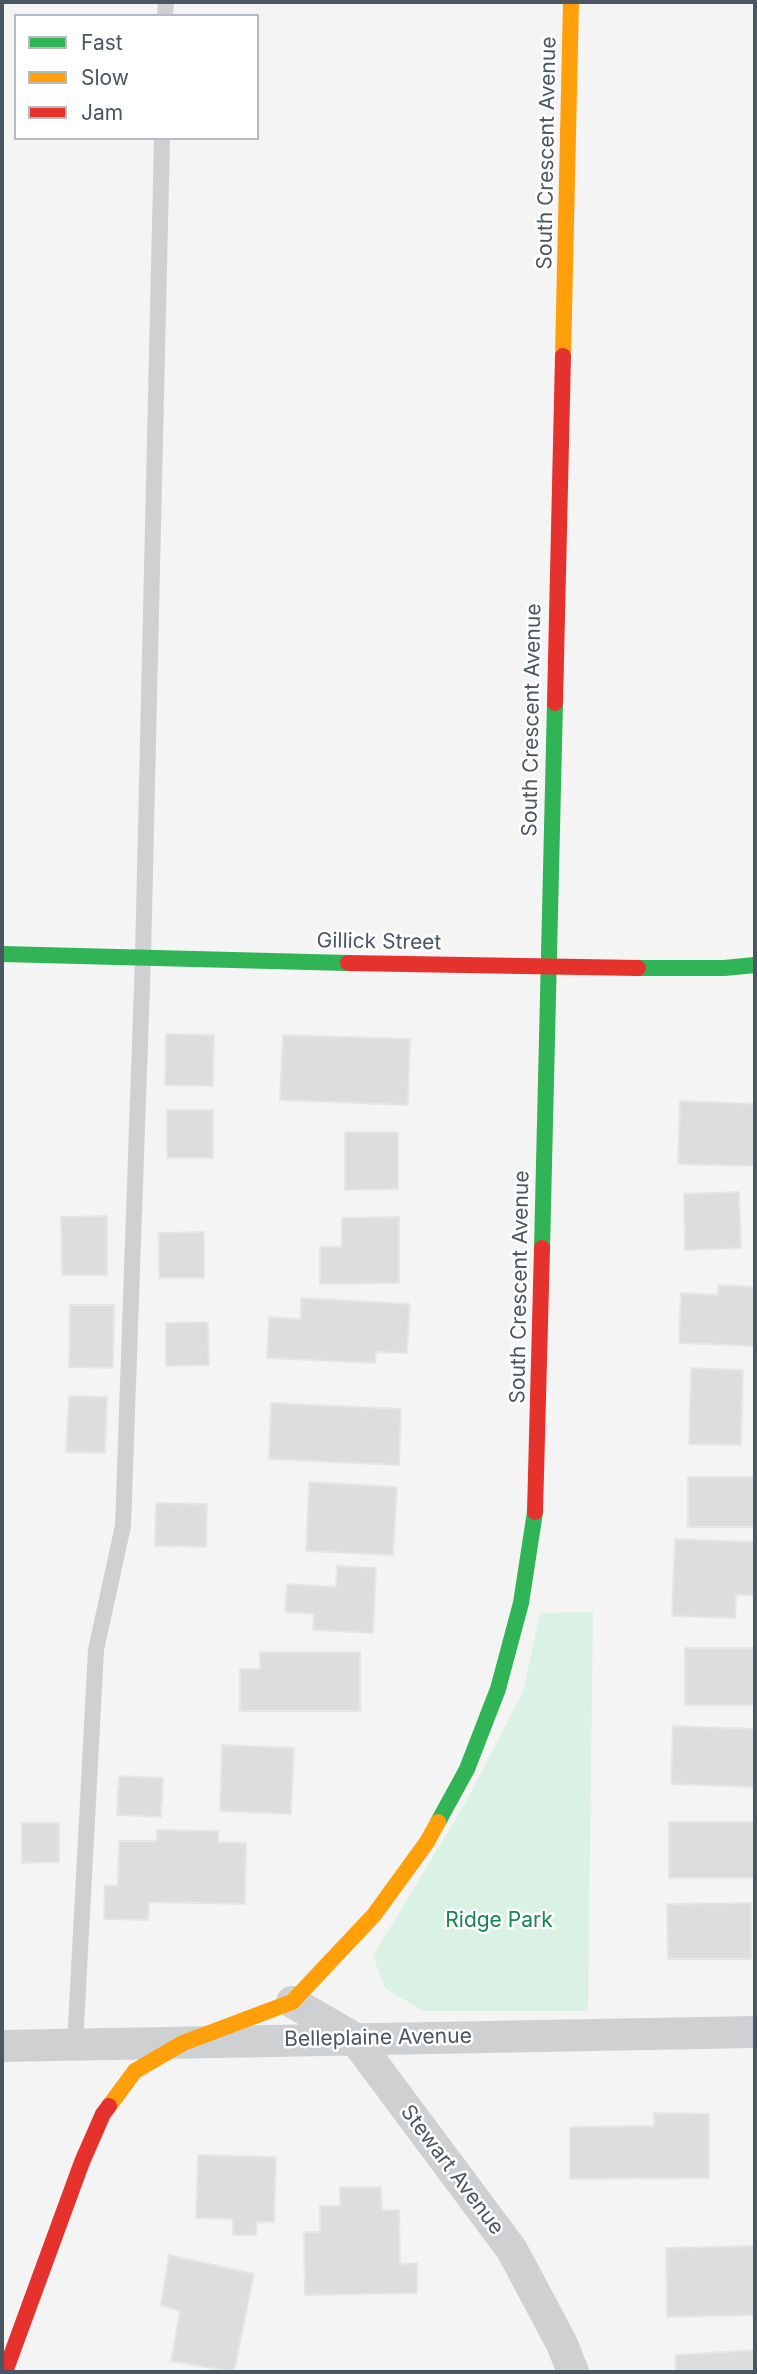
<!DOCTYPE html>
<html>
<head>
<meta charset="utf-8">
<style>
	body { margin:0 }
	#map { position:relative; width:757px; height:2374px; overflow:hidden; background:#f4f4f4; font-family:Inter,sans-serif }
	canvas { display:block }
	.frame { position:absolute; inset:0; border:4px solid #4a5661; pointer-events:none }
	.legend { position:absolute; left:14px; top:14px; width:245px; height:126px; box-sizing:border-box; background:#fff; border:2px solid #b7bbc0; margin:0; padding:9px 12px; list-style:none; font-size:21px; color:#4a5661 }
	.legend li { display:flex; align-items:center; gap:14px; height:35px }
	.legend b { width:35px; border:2px solid #b7bbc0 }
</style>
</head>
<body>
<div id="map">
<canvas width="757" height="2374"></canvas>
<div class="frame"></div>
<ul class="legend">
<li><b style="height:9px;background:#30b455"></b>Fast</li>
<li><b style="height:9px;background:#ff9f0a"></b>Slow</li>
<li><b style="height:9px;background:#e5322d"></b>Jam</li>
</ul>
</div>
<script>
const ctx = document.querySelector('canvas').getContext('2d');
ctx.lineJoin = 'round';
function fillPath(path, color) {
  ctx.fillStyle = color;
  ctx.fill(path, 'evenodd');
}
function toPath(rows) {
  const path = new Path2D();
  for (const r of rows) {
    path.moveTo(r[0], r[1]);
    for (let i = 2; i < r.length; i += 2) path.lineTo(r[i], r[i + 1]);
  }
  return path;
}
function stroke(path, color, width, dash) {
  ctx.strokeStyle = color;
  ctx.lineWidth = width;
  ctx.lineCap = dash ? 'butt' : 'round';
  ctx.setLineDash(dash || []);
  ctx.stroke(path);
}
function drawText(font, color, halo, rows, align = 'center') {
  ctx.font = font + ' Inter,sans-serif';
  ctx.lineWidth = 5;
  ctx.setLineDash([]);
  ctx.textBaseline = 'middle';
  ctx.strokeStyle = halo;
  ctx.fillStyle = color;
  for (const [text, x, y, turn = 0] of rows) {
    ctx.save();
    ctx.translate(x, y);
    ctx.rotate((+turn || 0) * Math.PI / 180);
    ctx.textAlign = isNaN(turn) ? turn : align;
    if (halo) ctx.strokeText(text, 0, 0);
    ctx.fillText(text, 0, 0);
    ctx.restore();
  }
}
fillPath(toPath([
	[593,1612,588,2011,423,2011,385,1988,373,1956,466,1802,523,1692,540,1613]
]), '#d9f2e3');
const building = toPath([
	[166,1034,214,1035,213,1086,165,1085,166,1034],
	[283,1035,410,1039,408,1105,280,1100,283,1035],
	[680,1101,755,1104,755,1166,678,1164,680,1101],
	[167,1110,213,1110,213,1158,167,1158,167,1110],
	[345,1132,398,1132,398,1189,345,1190,345,1132],
	[739,1192,741,1248,685,1250,684,1194,739,1192],
	[107,1216,107,1275,62,1275,61,1217,107,1216],
	[399,1217,399,1283,320,1284,320,1247,342,1247,342,1218,399,1217],
	[204,1232,204,1278,159,1278,159,1233,204,1232],
	[718,1285,755,1287,755,1346,679,1343,681,1293,718,1295,718,1285],
	[301,1298,410,1304,407,1353,376,1352,375,1363,267,1358,269,1317,301,1319,301,1298],
	[70,1305,114,1305,113,1368,69,1367,70,1305],
	[208,1322,209,1365,166,1366,166,1323,208,1322],
	[691,1368,743,1370,741,1445,689,1444,691,1368],
	[69,1396,107,1397,105,1453,66,1452,69,1396],
	[271,1403,401,1409,399,1465,269,1459,271,1403],
	[688,1477,755,1477,755,1527,688,1527,688,1477],
	[309,1482,397,1487,393,1555,306,1551,309,1482],
	[156,1503,207,1504,206,1547,155,1546,156,1503],
	[675,1539,755,1542,755,1595,736,1595,735,1618,672,1616,675,1539],
	[337,1566,376,1568,373,1633,313,1630,314,1614,285,1612,287,1584,336,1587,337,1566],
	[685,1648,755,1648,755,1705,685,1705,685,1648],
	[260,1652,360,1652,360,1711,240,1711,240,1669,260,1669,260,1652],
	[673,1726,755,1729,755,1787,671,1784,673,1726],
	[222,1745,294,1748,291,1814,220,1811,222,1745],
	[119,1776,163,1778,161,1817,117,1815,119,1776],
	[669,1822,755,1822,755,1878,669,1878,669,1822],
	[22,1823,59,1823,59,1862,22,1863,22,1823],
	[157,1830,218,1831,218,1842,246,1843,245,1904,149,1902,148,1920,104,1919,105,1885,118,1886,119,1841,157,1841,157,1830],
	[751,1903,751,1959,668,1959,667,1904,751,1903],
	[654,2113,709,2114,709,2178,570,2179,570,2127,654,2126,654,2113],
	[198,2155,276,2157,274,2222,257,2222,256,2235,233,2235,233,2219,196,2218,198,2155],
	[340,2187,381,2187,382,2210,399,2210,400,2264,417,2263,417,2293,305,2295,304,2232,320,2232,320,2206,340,2206,340,2187],
	[755,2246,755,2315,667,2317,666,2248,755,2246],
	[169,2255,254,2274,234,2372,171,2361,180,2311,161,2305,169,2255],
	[755,2350,755,2372,676,2372,675,2355,755,2350]
]);
fillPath(building, '#ddddde');
stroke(building, '#e5e6e7', 2);
stroke(toPath([
	[165,16,166,2],
	[75,2045,96,1650,123,1526,143,957,162,138]
]), '#ced0d2', 16);
stroke(toPath([
	[292,2002,354,2038,512,2250,562,2344,573,2372],
	[2,2046,755,2032]
]), '#ced0d2', 32);
stroke(toPath([
	[2,954,348,963],
	[638,968,724,968,755,965],
	[542,1248,555,703],
	[438,1822,467,1769,498,1689,521,1603,535,1512]
]), '#30b455', 16);
stroke(toPath([
	[563,356,571,2],
	[109,2106,135,2071,183,2043,292,2002,374,1915,427,1842,438,1822]
]), '#ff9f0a', 16);
stroke(toPath([
	[555,703,563,356],
	[348,963,638,968],
	[535,1512,542,1248],
	[5,2372,82,2162,103,2114,109,2106]
]), '#e5322d', 16);
drawText('21px', '#4a5661', '#fff', [
	["South Crescent Avenue",547,153,-89],
	["South Crescent Avenue",532,720,-89],
	["Gillick Street",379,942,1],
	["South Crescent Avenue",520,1287,-89],
	["Belleplaine Avenue",378,2038,-1],
	["Stewart Avenue",452,2170,53]
]);
drawText('21px', '#17864f', '#fff', [
	["Ridge Park",499,1921]
]);
</script>
</body>
</html>
